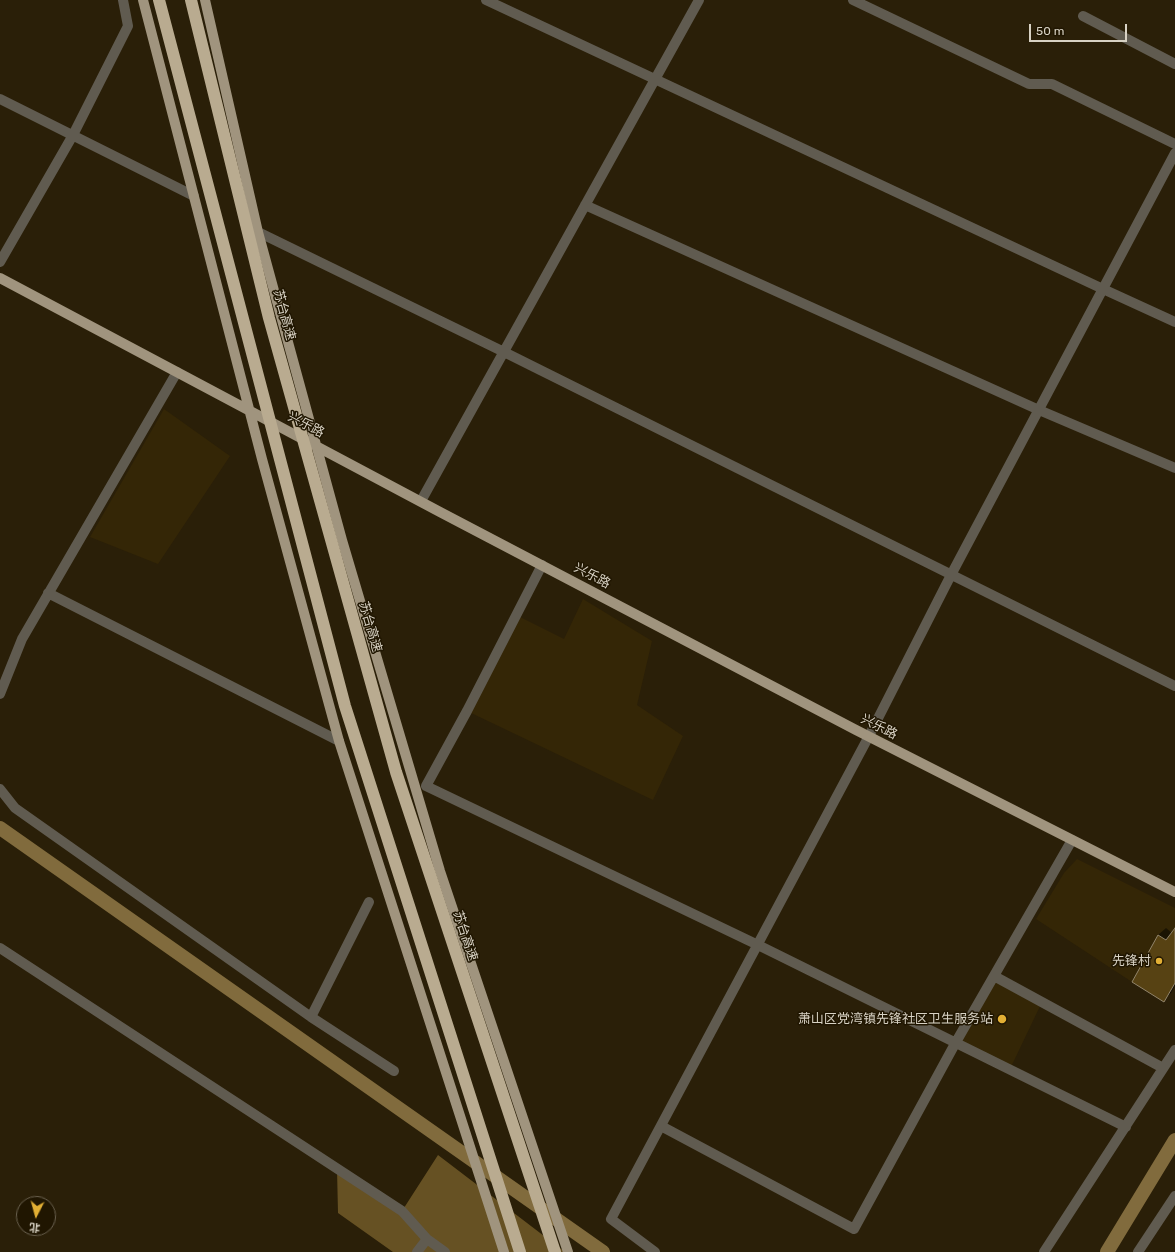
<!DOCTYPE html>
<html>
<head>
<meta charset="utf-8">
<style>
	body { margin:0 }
	#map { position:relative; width:1175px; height:1252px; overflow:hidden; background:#2a1f08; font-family:Rubik,"Noto Sans SC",sans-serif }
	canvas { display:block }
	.north { position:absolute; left:16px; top:1196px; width:40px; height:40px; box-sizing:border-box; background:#201601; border:1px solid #6a614f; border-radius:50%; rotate:186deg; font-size:11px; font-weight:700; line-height:16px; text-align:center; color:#d8d2c4 }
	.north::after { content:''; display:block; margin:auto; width:14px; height:18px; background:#e2af34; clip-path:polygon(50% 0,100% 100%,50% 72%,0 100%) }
	.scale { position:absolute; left:1029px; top:24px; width:98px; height:18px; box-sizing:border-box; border:2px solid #d8d2c4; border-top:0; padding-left:5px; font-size:12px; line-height:14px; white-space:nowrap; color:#d8d2c4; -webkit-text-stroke:3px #201601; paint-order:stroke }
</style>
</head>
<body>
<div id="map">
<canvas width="1175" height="1252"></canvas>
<div class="north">北</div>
<div class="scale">50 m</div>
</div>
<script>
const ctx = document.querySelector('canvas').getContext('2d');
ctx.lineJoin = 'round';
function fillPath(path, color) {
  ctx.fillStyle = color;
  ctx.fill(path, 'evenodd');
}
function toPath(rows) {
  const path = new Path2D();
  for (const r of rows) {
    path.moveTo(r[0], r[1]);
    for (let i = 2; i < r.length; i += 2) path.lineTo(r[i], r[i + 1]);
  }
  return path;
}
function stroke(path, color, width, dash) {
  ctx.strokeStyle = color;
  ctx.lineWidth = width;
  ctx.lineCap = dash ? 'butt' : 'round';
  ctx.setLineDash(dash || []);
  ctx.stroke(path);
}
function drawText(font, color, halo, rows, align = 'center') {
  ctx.font = font + ' Rubik,"Noto Sans SC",sans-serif';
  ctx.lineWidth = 3;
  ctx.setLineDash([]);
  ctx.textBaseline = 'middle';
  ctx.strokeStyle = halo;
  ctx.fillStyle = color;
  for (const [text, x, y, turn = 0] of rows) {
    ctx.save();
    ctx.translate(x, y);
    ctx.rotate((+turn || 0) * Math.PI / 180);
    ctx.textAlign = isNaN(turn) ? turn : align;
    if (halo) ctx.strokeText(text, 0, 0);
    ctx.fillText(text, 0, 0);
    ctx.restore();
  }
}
fillPath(toPath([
	[164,409,230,456,158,564,90,537],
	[583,599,652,641,637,705,683,736,653,800,467,711,516,615,564,639],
	[1077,859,1175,908,1175,928,1166,940,1159,936,1132,982,1036,919,1064,873],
	[994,976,1042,1002,1010,1069,956,1042]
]), '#342606');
fillPath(toPath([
	[438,1155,565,1252,393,1252,338,1213,337,1169,402,1211]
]), '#665123');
fillPath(toPath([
	[1166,928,1172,933,1175,929,1175,986,1171,993,1164,1000,1158,935]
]), '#0007');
stroke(toPath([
	[0,828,603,1252],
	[1107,1252,1175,1140]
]), '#816b3d', 14);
const building = toPath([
	[1175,928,1175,983,1164,1002,1132,982,1158,935,1166,940,1175,928]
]);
fillPath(building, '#574213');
stroke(building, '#92856b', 1);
stroke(toPath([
	[486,0,1103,289,1175,322],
	[853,0,1029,84,1052,84,1175,144],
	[1083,16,1175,64],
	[0,99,194,196],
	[585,205,1039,410,1175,468],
	[258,232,504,352,1175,686],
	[0,262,73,135,128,26,123,0],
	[421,501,699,0],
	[542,565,467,711,426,786,758,945,1126,1127],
	[48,593,339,741],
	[0,694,22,639,177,372],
	[0,789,15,808,311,1017,394,1071],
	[0,948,402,1211,427,1239,445,1252],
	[994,976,1163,1068],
	[311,1017,369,902],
	[661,1126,854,1229,956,1042,1072,840],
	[417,1252,427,1239],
	[655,1252,611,1219,869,736,951,575,1175,153],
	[1044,1252,1175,1050],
	[1138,1252,1175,1196]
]), '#605b50', 10);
stroke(toPath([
	[143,0,262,459,339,741,504,1252],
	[205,0,258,232,342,540,440,871,568,1252],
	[0,278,440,512,856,730,1175,892]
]), '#a0947e', 10);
stroke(toPath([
	[159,0,345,706,520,1252],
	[191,0,269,318,396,772,555,1252]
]), '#b9ab90', 12);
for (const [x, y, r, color] of [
	[1159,961,4,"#e2af34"],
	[1002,1019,5,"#e2af34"]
]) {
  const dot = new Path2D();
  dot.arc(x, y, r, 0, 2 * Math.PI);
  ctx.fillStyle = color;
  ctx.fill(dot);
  stroke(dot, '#201601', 1.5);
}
drawText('13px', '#d8d2c4', '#201601', [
	["苏台高速",284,315,75],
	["兴乐路",306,425,28],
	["兴乐路",592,576,28],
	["苏台高速",370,627,74],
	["兴乐路",879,727,27],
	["苏台高速",465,936,72]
]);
drawText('13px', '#d8d2c4', '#201601', [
	["先锋村",1151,961],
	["萧山区党湾镇先锋社区卫生服务站",993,1019]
], 'right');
</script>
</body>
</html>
